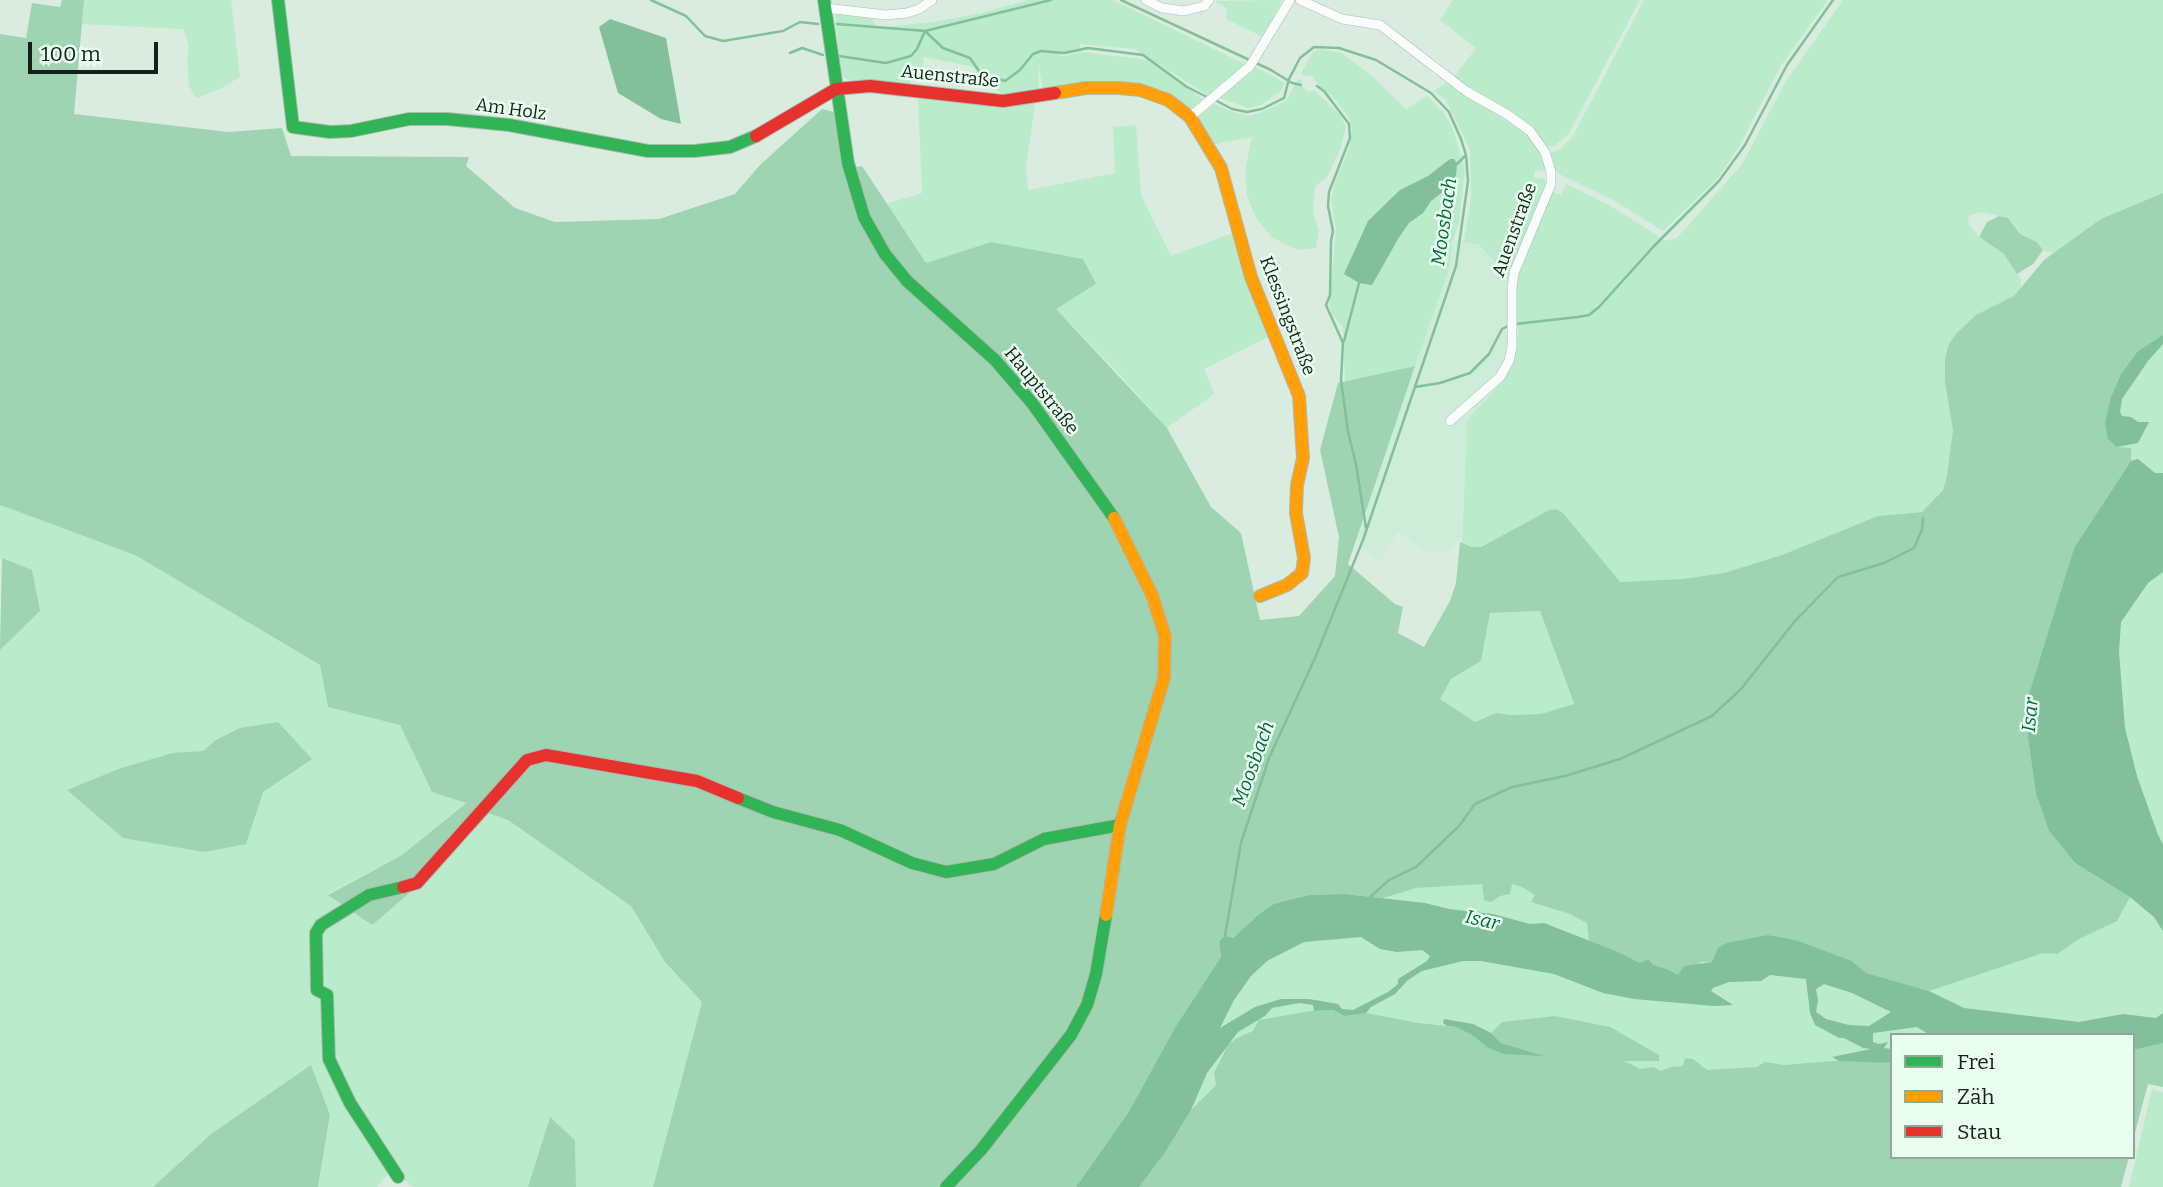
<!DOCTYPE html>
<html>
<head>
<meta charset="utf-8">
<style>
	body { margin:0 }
	#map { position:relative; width:2163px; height:1187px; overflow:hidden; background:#daece0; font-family:Bitter,serif }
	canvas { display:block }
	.legend { position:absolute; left:1890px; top:1033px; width:245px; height:126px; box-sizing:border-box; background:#e9feef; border:2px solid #94a599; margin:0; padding:9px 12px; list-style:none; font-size:21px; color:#142018 }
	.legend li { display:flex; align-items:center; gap:14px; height:35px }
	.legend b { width:35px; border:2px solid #94a599 }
	.scale { position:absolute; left:28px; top:42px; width:130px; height:32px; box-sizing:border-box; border:4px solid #142018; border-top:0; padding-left:9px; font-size:21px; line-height:24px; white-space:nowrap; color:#142018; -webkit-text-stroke:5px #e9feef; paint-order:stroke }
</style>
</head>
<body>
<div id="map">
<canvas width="2163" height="1187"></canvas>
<ul class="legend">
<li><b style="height:9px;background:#30b455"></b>Frei</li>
<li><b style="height:9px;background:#ff9f0a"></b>Zäh</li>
<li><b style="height:9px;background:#e5322d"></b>Stau</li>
</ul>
<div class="scale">100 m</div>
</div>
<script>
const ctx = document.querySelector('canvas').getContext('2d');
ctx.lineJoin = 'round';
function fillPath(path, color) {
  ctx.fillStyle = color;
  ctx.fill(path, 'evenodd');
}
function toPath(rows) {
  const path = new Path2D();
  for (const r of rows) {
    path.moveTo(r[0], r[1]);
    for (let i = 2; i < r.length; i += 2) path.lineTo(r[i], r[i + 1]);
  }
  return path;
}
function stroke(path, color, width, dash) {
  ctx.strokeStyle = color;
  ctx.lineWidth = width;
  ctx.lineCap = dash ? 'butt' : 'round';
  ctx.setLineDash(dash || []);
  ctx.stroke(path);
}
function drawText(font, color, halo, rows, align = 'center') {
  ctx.font = font + ' Bitter,serif';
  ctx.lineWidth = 5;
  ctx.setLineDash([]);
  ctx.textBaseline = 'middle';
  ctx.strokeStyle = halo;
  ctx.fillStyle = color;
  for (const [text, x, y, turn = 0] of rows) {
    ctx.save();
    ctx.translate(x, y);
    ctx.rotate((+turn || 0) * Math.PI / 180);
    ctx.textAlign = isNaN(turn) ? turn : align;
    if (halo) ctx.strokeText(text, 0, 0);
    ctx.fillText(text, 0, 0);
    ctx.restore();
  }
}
fillPath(toPath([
	[1453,240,1479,245,1516,285,1524,324,1504,380,1467,420,1461,537,1449,551,1426,552,1398,532,1379,563,1355,538,1450,266]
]), '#ceedd8');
fillPath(toPath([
	[84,0,231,0,240,77,220,89,196,98,189,86,187,57,189,45,183,29,82,24],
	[1028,0,1113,0,1247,65,1208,95,1134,49,1080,44,1080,51,1057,56,1065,56,1082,52,1148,60,1204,100,1192,108,1184,108,1162,93,1043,90,1038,63,1039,89,1006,95,981,83,974,67,924,57,922,68,913,67,910,87,847,79,842,75,835,15,837,14,872,19,876,28,933,22,981,13],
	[1282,0,1263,37,1226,19,1227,8,1215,1],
	[1453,0,1640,0,1568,135,1554,146,1544,147,1453,78,1476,48,1440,20],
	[1644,0,1828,0,1780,67,1740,145,1718,178,1663,231,1613,200,1563,176,1552,169,1549,153,1559,150,1573,136],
	[1843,0,2163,0,2163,193,2075,240,2056,254,2043,250,2037,242,2020,234,2008,218,1981,212,1968,216,1969,224,1979,237,2004,254,2021,279,2021,289,2163,198,2163,1062,2133,1063,2133,1035,1892,1035,1892,1060,1604,1187,953,1187,1485,739,1661,679,1923,545,1953,469,1947,476,1943,490,1922,512,1878,516,1782,555,1724,573,1682,579,1619,582,1564,514,1557,509,1549,510,1481,547,1472,547,1462,542,1467,420,1504,380,1515,351,1515,338,1519,334,1518,328,1515,326,1516,276,1550,191,1561,195,1566,184,1609,205,1666,241,1677,238,1742,164,1786,81],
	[1321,49,1342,53,1372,76,1406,109,1427,96,1443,112,1452,127,1465,169,1459,222,1453,240,1450,266,1415,366,1345,382,1343,328,1332,314,1329,305,1336,229,1331,200,1335,182,1349,149,1352,130,1349,118,1335,99,1317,83,1313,76,1304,76,1301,73,1313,52],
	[1254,66,1285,83,1280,92,1261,105,1248,108,1217,97],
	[1298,79,1302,81,1301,85,1305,89,1309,92,1314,90,1340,115,1346,127,1340,150,1327,177,1315,186,1313,213,1319,231,1316,248,1297,250,1273,238,1256,218,1247,196,1245,170,1252,137,1211,145,1197,118,1214,104,1233,112,1249,116,1262,112,1286,101],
	[1447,82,1457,91,1494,110,1527,132,1539,149,1544,164,1545,170,1534,171,1535,179,1544,178,1546,183,1509,277,1479,245,1464,242,1471,197,1470,150,1446,100,1434,91],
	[923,96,1036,98,1026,167,1028,190,1115,173,1113,127,1136,125,1141,195,1171,256,1236,232,1272,335,1204,369,1214,394,1167,428,1120,375,991,242,926,263,886,204,922,193,918,100],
	[0,505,135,555,320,665,328,707,400,725,432,792,466,802,402,855,328,894,372,925,482,811,508,820,631,906,665,962,702,1002,653,1187,576,1187,575,1140,550,1117,528,1187,414,1187,391,1171,377,1187,318,1187,330,1115,211,1134,153,1187,0,1187,0,650,40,611,2,558,0,560],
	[1540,611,1574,705,1541,714,1511,715,1496,713,1475,722,1440,699,1451,679,1481,661,1490,613],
	[2152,1089,2163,1092,2163,1187,2129,1187]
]), '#baebcb');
fillPath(toPath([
	[62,0,84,0,74,114,228,132,282,128,291,156,469,157,466,166,515,208,555,222,659,219,735,194,760,165,822,109,834,112,845,169,862,166,926,263,991,242,1083,259,1096,284,1056,309,1167,428,1211,507,1241,533,1260,620,1299,616,1335,576,1339,537,1320,450,1338,383,1415,366,1348,564,1395,604,1403,607,1398,633,1424,647,1450,601,1456,583,1460,542,1472,547,1481,547,1549,510,1557,509,1564,514,1620,582,1682,579,1724,573,1782,555,1878,516,1922,512,1943,490,1947,476,1953,430,1945,382,1945,358,1949,344,1956,334,1976,315,2014,296,2044,260,2101,219,2163,193,2163,335,2138,351,2121,374,2111,397,2117,447,2131,448,2131,461,2074,548,2029,694,2028,738,2036,794,2049,831,2075,863,2130,897,2117,921,2079,939,2057,954,2043,953,1929,991,1866,973,1852,961,1796,940,1768,935,1718,948,1713,962,1701,962,1679,976,1667,969,1640,963,1589,941,1587,923,1570,914,1531,902,1535,895,1522,887,1512,884,1510,894,1500,896,1491,902,1484,900,1482,884,1416,888,1383,898,1345,894,1310,895,1257,916,1233,938,1219,940,1221,957,1176,1026,1128,1113,1076,1187,653,1187,702,1002,665,962,631,906,508,820,482,811,428,877,372,925,328,895,402,855,466,803,432,792,400,725,328,707,320,665,135,555,0,505,0,34,26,38,32,3,60,7],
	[1540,611,1574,704,1541,714,1511,715,1496,713,1475,722,1440,699,1451,679,1481,661,1490,613],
	[1999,216,2008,218,2020,234,2037,242,2043,250,2033,264,2017,274,2004,254,1979,237,1987,222],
	[2,558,32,570,40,611,0,650],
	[278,722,312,759,263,792,246,844,204,852,123,838,67,790,121,768,173,753,203,751,216,740,240,728],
	[1333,1010,1345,1016,1366,1013,1418,1023,1456,1027,1472,1035,1487,1047,1540,1055,1501,1043,1491,1033,1502,1022,1555,1016,1610,1027,1659,1055,1659,1061,1624,1061,1640,1069,1654,1067,1660,1071,1672,1067,1683,1066,1685,1058,1693,1059,1707,1070,1757,1067,1765,1062,1784,1065,1847,1060,1892,1063,1892,1157,2129,1157,2121,1187,1139,1187,1164,1154,1191,1110,1216,1085,1214,1073,1228,1045,1237,1038,1253,1031,1259,1020,1311,1011],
	[2163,1043,2163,1087,2148,1084,2133,1140,2133,1050],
	[311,1065,330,1115,318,1187,153,1187,211,1134],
	[550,1117,575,1140,576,1187,528,1187]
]), '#9fd4b3');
fillPath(toPath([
	[610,19,666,38,681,124,661,119,618,93,599,27],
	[1450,159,1454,159,1457,164,1456,176,1444,191,1431,201,1423,213,1409,223,1398,239,1372,285,1359,283,1344,274,1368,221,1400,190,1428,176],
	[2163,335,2163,344,2148,361,2122,399,2120,412,2122,416,2131,417,2138,422,2149,422,2138,443,2117,447,2108,439,2105,423,2111,397,2121,374,2138,351],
	[2138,459,2155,473,2163,473,2163,572,2148,583,2121,622,2119,652,2125,728,2137,776,2158,835,2163,844,2163,931,2154,917,2130,897,2075,863,2049,831,2036,794,2028,738,2029,694,2074,548,2131,461],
	[1345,894,1425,903,1449,909,1493,914,1530,924,1544,923,1618,952,1640,963,1648,959,1653,965,1667,969,1678,975,1684,966,1712,962,1718,948,1727,943,1768,935,1796,940,1852,961,1866,973,1929,991,1964,1008,2079,1022,2123,1014,2156,1018,2163,1013,2163,1043,2133,1050,2133,1035,1930,1035,1917,1027,1873,1033,1873,1042,1879,1044,1888,1042,1884,1048,1892,1049,1892,1063,1839,1061,1832,1057,1871,1049,1863,1048,1844,1038,1839,1038,1815,1025,1810,1013,1806,979,1770,975,1761,981,1729,982,1713,988,1711,991,1733,1005,1714,1006,1634,999,1603,993,1554,974,1481,961,1463,961,1422,971,1408,980,1395,994,1371,1007,1366,1013,1345,1016,1333,1010,1314,1011,1313,1005,1299,1003,1272,1008,1265,1016,1238,1032,1207,1073,1191,1110,1164,1154,1139,1187,1076,1187,1128,1113,1176,1026,1221,957,1219,941,1225,936,1233,938,1257,916,1274,904,1310,895],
	[1361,937,1380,949,1397,952,1422,950,1430,956,1427,961,1398,979,1398,984,1388,992,1353,1010,1342,1009,1338,1004,1309,999,1281,999,1255,1007,1220,1028,1234,1000,1251,976,1267,961,1304,942],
	[1824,984,1852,993,1891,1012,1869,1026,1849,1025,1826,1019,1816,1012,1818,1000,1816,989],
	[1444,1019,1473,1024,1491,1033,1501,1043,1544,1056,1504,1054,1487,1047,1472,1035,1456,1027,1447,1026,1443,1023]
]), '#81c09a');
stroke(toPath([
	[651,0,686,16,705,36,723,41,783,31,800,22,818,24],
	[1121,0,1271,70,1292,83,1301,85],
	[837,24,925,31,943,48,970,58,981,74,1005,81,1020,70,1033,54,1041,51,1064,53,1088,48,1143,55,1187,87,1209,98],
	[790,53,802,48,823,55],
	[839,56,886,63,911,56,917,49,925,31,1051,0],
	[1317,86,1324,91,1349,124,1350,138,1329,192,1328,206,1333,231,1331,241,1330,295,1326,305,1343,343,1341,380,1348,432,1356,464,1366,528],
	[1215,100,1232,109,1247,112,1262,109,1284,98,1289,79,1300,58,1314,47,1339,48,1376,60,1431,93,1449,112,1461,139,1466,155,1468,181,1456,266,1363,540,1315,658,1269,758,1241,843,1225,936],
	[1457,164,1466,155],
	[1515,324,1578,317,1589,315,1599,307,1654,246,1719,181,1745,145,1787,65,1833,0],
	[1344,341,1359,283],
	[1415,387,1440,383,1470,373,1489,354,1502,329,1508,326],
	[1368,899,1389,880,1416,867,1459,826,1475,804,1512,787,1565,776,1620,759,1712,716,1741,689,1795,621,1838,577,1884,563,1914,548,1922,530,1923,518]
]), '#81c09a', 2.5);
const street = toPath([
	[1146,0,1162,8,1184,11,1204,6,1209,0],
	[1300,0,1342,19,1380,25,1466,91,1508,115,1530,131,1545,152,1551,172,1551,184,1514,273,1512,288,1512,347,1509,361,1500,377,1450,421],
	[825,8,886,15,907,13,919,9,932,0],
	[1190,117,1250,66,1290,0]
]);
const fast = toPath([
	[278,0,293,127,330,132,351,131,409,119,447,119,509,125,648,151,694,151,730,147,756,136],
	[824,0,848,163,864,217,885,254,907,281,995,360,1032,403,1114,518],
	[738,798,773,812,840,830,912,863,946,872,994,864,1044,839,1120,825],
	[398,1177,350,1103,329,1059,327,995,317,990,316,933,321,925,369,895,403,887],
	[946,1187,981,1150,1071,1035,1087,1005,1096,974,1106,915]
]);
const slow = toPath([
	[1055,93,1086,88,1119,88,1140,90,1168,100,1190,117,1221,168,1251,277,1299,396,1303,458,1297,485,1296,513,1304,558,1302,573,1287,585,1260,596],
	[1106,915,1120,825,1164,678,1165,636,1152,595,1114,518]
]);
const jam = toPath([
	[756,136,836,89,870,86,1003,101,1055,93],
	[403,887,417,883,527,760,546,755,697,781,738,798]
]);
stroke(street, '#acbbb1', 10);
stroke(fast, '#acbbb1', 14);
stroke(slow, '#acbbb1', 14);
stroke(jam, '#acbbb1', 14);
stroke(street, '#f9fcfa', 9);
stroke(fast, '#30b455', 12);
stroke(slow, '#ff9f0a', 12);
stroke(jam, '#e5322d', 12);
drawText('18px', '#142018', '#e9feef', [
	["Auenstraße",950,77,6],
	["Am Holz",511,110,8],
	["Auenstraße",1515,230,-70],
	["Klessingstraße",1287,316,69],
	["Hauptstraße",1041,391,51]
]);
drawText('italic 19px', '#00693b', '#e9feef', [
	["Moosbach",1445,222,-82],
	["Isar",2031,715,-85],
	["Moosbach",1254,764,-70],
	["Isar",1482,921,13]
]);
</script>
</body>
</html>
